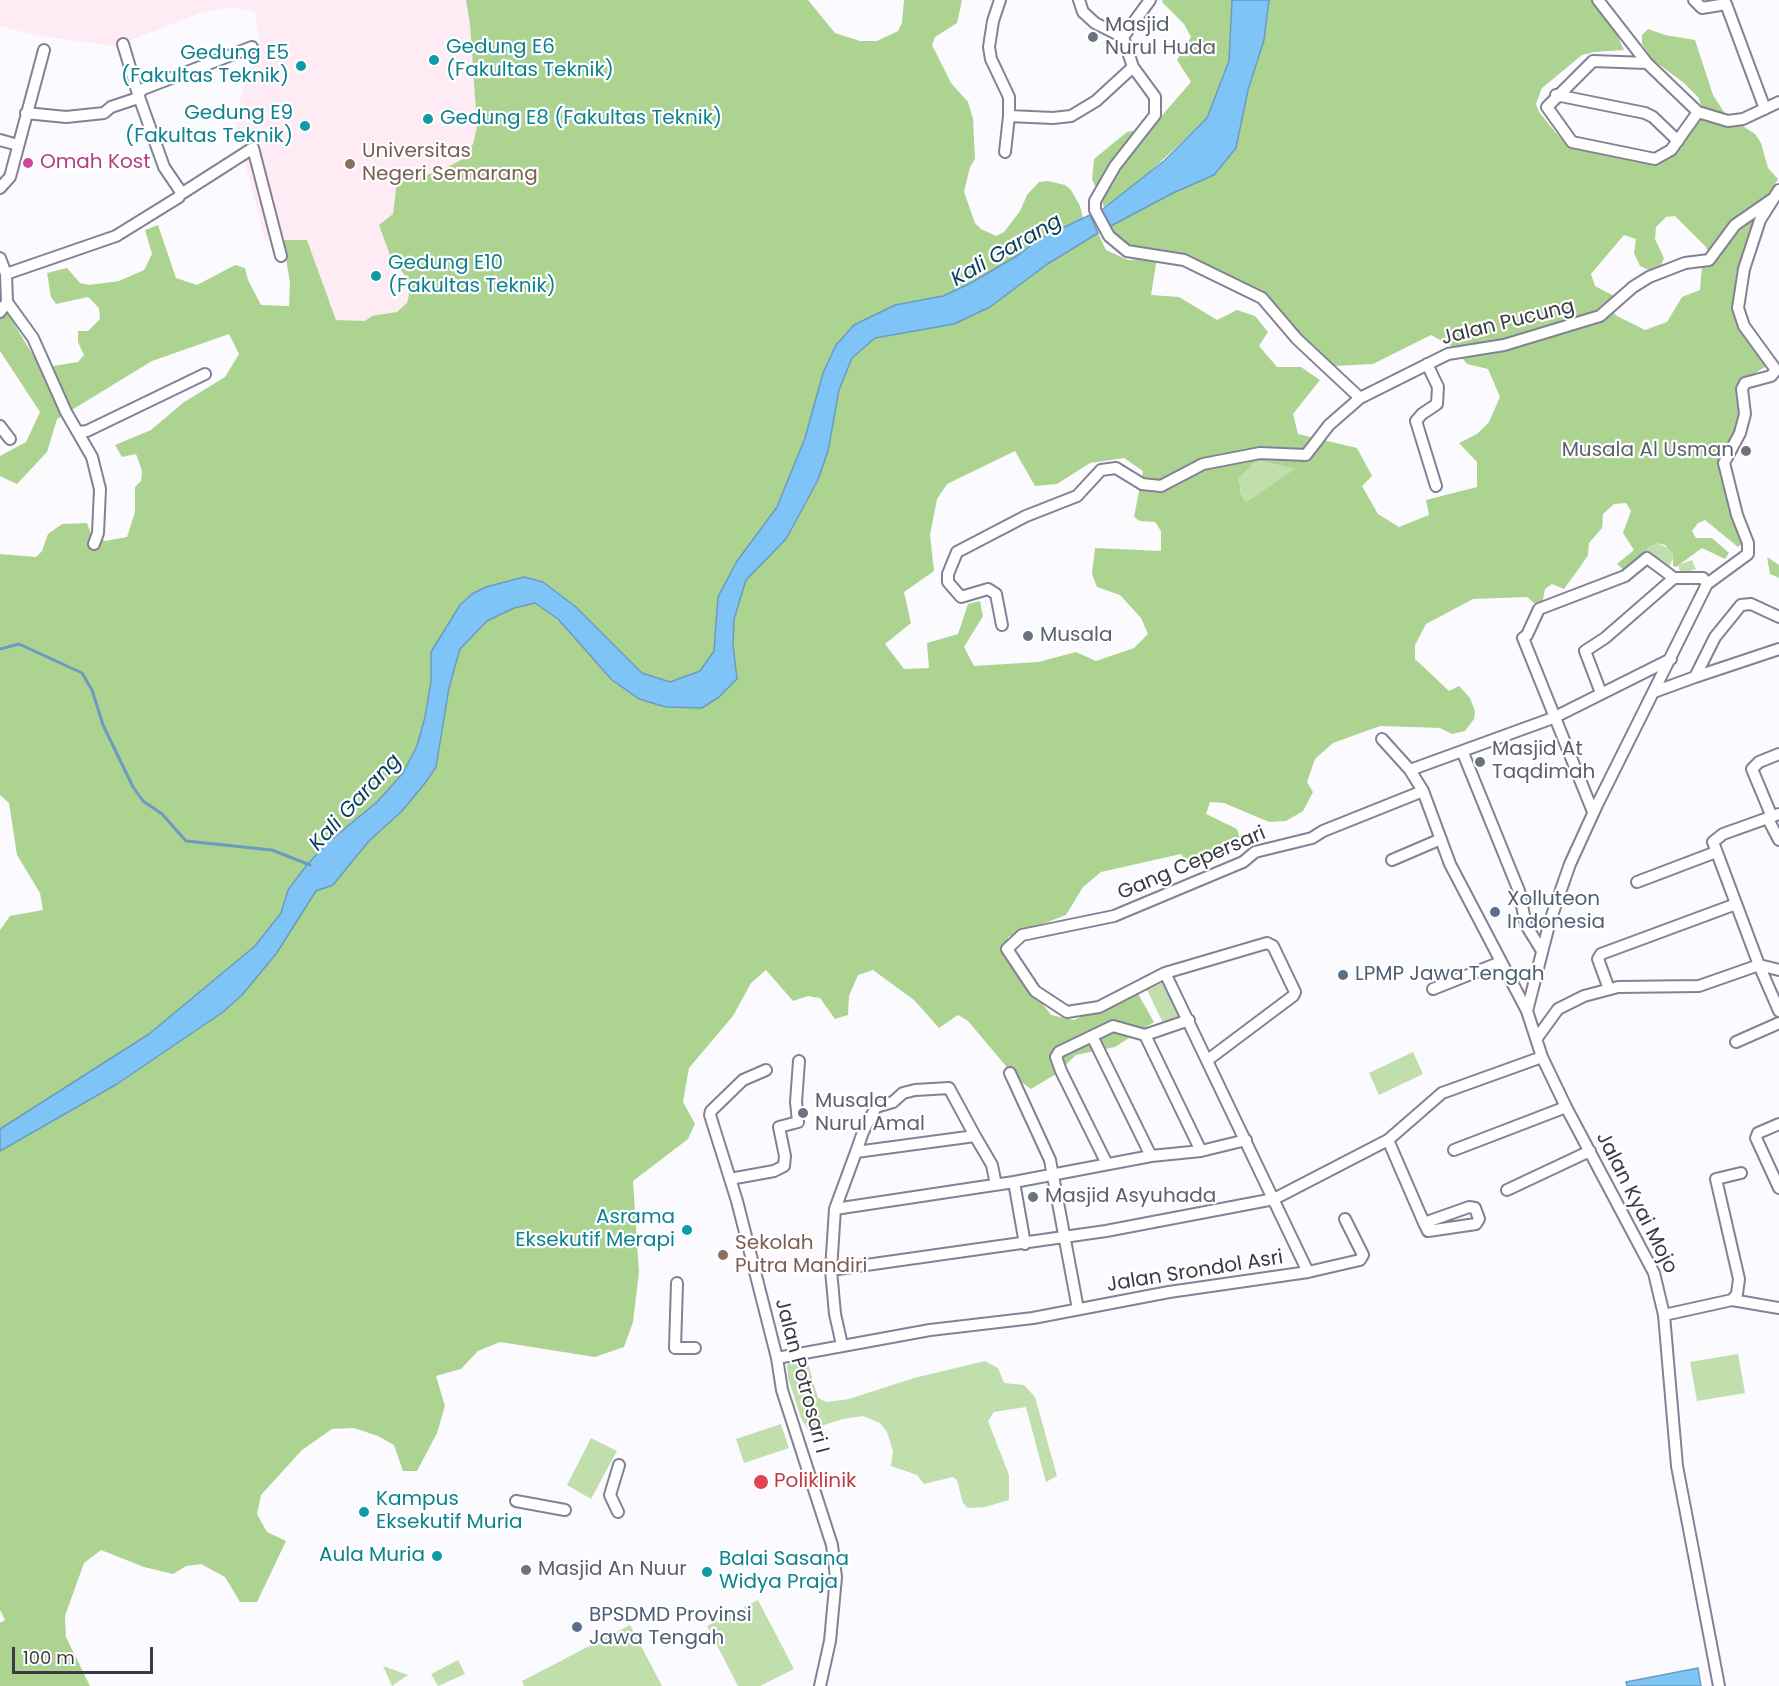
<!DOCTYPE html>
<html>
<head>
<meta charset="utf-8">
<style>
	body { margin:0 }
	#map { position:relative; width:1779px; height:1686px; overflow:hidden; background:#fbfaff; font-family:Poppins,sans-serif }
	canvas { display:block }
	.scale { position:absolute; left:12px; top:1647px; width:141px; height:27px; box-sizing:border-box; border:3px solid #3b3a43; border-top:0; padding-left:8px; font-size:18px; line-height:21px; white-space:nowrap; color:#3b3a43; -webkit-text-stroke:4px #fff; paint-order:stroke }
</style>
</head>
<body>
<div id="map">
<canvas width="1779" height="1686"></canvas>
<div class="scale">100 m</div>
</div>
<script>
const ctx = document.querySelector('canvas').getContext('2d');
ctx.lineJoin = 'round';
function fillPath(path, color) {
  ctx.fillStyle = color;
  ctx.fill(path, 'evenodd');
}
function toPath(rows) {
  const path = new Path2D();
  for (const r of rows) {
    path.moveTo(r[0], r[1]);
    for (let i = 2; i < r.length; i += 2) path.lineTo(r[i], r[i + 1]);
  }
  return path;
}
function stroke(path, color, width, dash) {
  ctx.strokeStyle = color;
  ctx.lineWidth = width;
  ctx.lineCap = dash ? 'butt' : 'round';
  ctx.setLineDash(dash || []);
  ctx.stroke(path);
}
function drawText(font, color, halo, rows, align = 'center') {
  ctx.font = font + ' Poppins,sans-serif';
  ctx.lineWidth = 4.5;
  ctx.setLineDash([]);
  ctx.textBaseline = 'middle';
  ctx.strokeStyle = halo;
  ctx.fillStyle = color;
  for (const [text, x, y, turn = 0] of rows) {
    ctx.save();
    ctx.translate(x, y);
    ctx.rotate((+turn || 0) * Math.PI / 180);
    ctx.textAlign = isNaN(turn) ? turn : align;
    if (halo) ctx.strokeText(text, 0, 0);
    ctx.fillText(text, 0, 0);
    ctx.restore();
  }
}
fillPath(toPath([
	[0,0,466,0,470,24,477,127,473,144,463,159,440,171,401,182,394,197,390,255,406,277,409,295,408,303,397,312,365,321,336,320,307,240,265,241,234,119,260,40,255,12,231,7,203,12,115,46,39,36,0,26]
]), '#feebf4');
fillPath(toPath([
	[1262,461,1296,469,1246,502,1241,495,1239,478,1254,463],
	[1651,540,1676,552,1669,567,1644,555],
	[1692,560,1696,569,1681,574,1678,565],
	[1166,981,1184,1018,1165,1027,1147,990],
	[1413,1052,1423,1074,1379,1095,1369,1073],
	[1738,1354,1745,1393,1697,1401,1690,1362],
	[795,1360,807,1360,818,1398,827,1402,849,1399,914,1378,985,1361,998,1368,1004,1383,1024,1385,1035,1397,1057,1476,1046,1482,1026,1407,994,1412,988,1421,1009,1475,1009,1500,985,1507,968,1508,963,1503,957,1480,953,1477,924,1484,917,1475,891,1466,893,1451,887,1432,880,1423,863,1416,843,1419,808,1430,801,1418,788,1378,787,1365],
	[781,1424,789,1448,744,1463,736,1439],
	[591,1438,617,1451,591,1499,567,1485],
	[758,1600,794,1669,760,1686,738,1686,707,1626],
	[630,1625,662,1686,524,1686,522,1681],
	[458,1660,465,1674,438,1686,431,1674],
	[383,1666,408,1675,392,1686]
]), '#c1dead');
fillPath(toPath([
	[466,0,808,0,835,33,860,41,877,41,898,31,902,23,904,0,962,0,957,23,935,37,932,45,951,83,968,102,973,119,975,159,970,167,964,192,975,223,981,229,996,236,1004,232,1020,211,1027,195,1039,182,1048,181,1065,185,1071,190,1080,206,1083,218,1037,240,1020,254,971,283,943,296,895,305,854,325,823,373,805,438,777,507,760,529,718,597,714,651,700,671,670,682,642,673,576,607,543,582,524,577,472,594,460,605,431,652,431,681,425,717,417,746,403,773,377,802,326,844,306,866,288,890,282,913,255,946,149,1034,0,1129,0,930,10,916,43,910,40,893,17,855,9,803,0,795,0,554,36,557,42,551,48,534,62,524,87,523,91,534,105,541,127,537,135,512,135,487,141,481,142,471,136,454,122,457,115,445,151,430,184,402,225,377,239,354,229,334,152,361,57,419,47,452,17,484,0,476,0,456,26,442,40,412,0,351,0,301,41,368,78,362,84,355,78,342,78,331,88,331,100,319,99,308,88,297,56,304,51,297,47,273,67,268,80,283,89,285,119,281,144,270,152,254,145,230,158,225,176,278,197,285,235,265,245,268,248,280,261,305,289,306,290,283,283,240,307,240,336,320,365,321,372,316,397,312,407,303,409,295,406,277,390,255,379,225,393,214,396,188,401,182,440,171,463,159,473,144,477,127,470,24],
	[1163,0,1232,0,1229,61,1207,118,1137,184,1104,207,1092,179,1094,159,1127,132,1152,127,1191,82,1177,60,1191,37,1184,24,1162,2],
	[1269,0,1594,0,1615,30,1624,50,1594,52,1582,55,1542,88,1536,104,1539,112,1565,144,1655,165,1668,157,1698,123,1702,107,1698,97,1684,83,1653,60,1642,44,1642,35,1648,29,1665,35,1695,40,1713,95,1726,115,1755,134,1761,143,1768,168,1778,179,1757,217,1736,281,1732,306,1740,326,1766,361,1765,367,1752,375,1744,392,1737,428,1722,463,1742,544,1738,547,1705,520,1698,523,1692,531,1696,538,1712,538,1729,553,1725,559,1702,548,1676,567,1673,566,1673,553,1665,545,1657,543,1648,547,1644,556,1626,572,1617,564,1634,550,1623,533,1631,511,1626,503,1614,504,1603,514,1602,528,1589,543,1588,555,1580,567,1564,589,1552,584,1545,589,1542,604,1534,603,1527,597,1473,599,1426,624,1415,645,1415,659,1449,691,1459,686,1470,698,1475,711,1474,719,1465,731,1452,734,1440,728,1380,726,1333,743,1315,759,1307,782,1313,792,1303,811,1286,821,1269,822,1224,803,1210,802,1206,814,1237,829,1241,842,1225,848,1216,846,1196,869,1189,866,1181,854,1101,872,1083,887,1066,915,1008,937,1008,950,1018,971,1051,1015,1074,1020,1137,992,1154,1022,1115,1047,1076,1055,1056,1074,1031,1089,1016,1078,968,1021,958,1015,939,1028,914,1000,873,970,858,975,849,996,848,1015,835,1019,820,998,808,996,793,1001,766,970,751,983,733,1016,689,1068,683,1102,695,1124,688,1139,633,1181,639,1272,633,1322,624,1347,595,1357,500,1342,478,1351,461,1369,436,1376,445,1406,437,1433,417,1471,403,1471,394,1445,378,1436,354,1428,332,1429,302,1450,261,1495,257,1514,267,1532,286,1541,257,1602,240,1602,225,1577,201,1564,186,1566,173,1574,144,1567,101,1550,84,1563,65,1616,66,1637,90,1686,0,1686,0,1623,5,1620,0,1610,0,1151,117,1084,223,1012,242,995,276,954,316,891,333,885,369,841,402,811,426,782,436,767,449,688,460,649,487,621,514,608,535,603,558,619,612,680,702,708,719,697,737,679,733,644,734,619,746,580,786,539,818,480,828,451,839,390,852,358,875,338,954,324,990,307,1046,265,1098,233,1106,250,1128,260,1157,258,1151,295,1179,297,1217,320,1237,310,1255,316,1268,332,1259,346,1277,367,1301,367,1320,380,1293,414,1298,434,1357,448,1372,476,1362,486,1378,514,1399,527,1429,515,1426,500,1477,487,1477,462,1459,443,1477,434,1489,422,1500,397,1488,369,1467,364,1453,347,1431,335,1373,364,1335,366,1299,338,1265,296,1189,258,1127,253,1107,228,1173,193,1214,175,1248,90,1264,40],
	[1675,216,1706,247,1713,260,1702,266,1700,290,1682,297,1667,322,1645,330,1617,316,1613,312,1614,296,1595,286,1591,274,1624,235,1636,239,1634,253,1640,266,1651,271,1661,265,1664,258,1655,239,1656,227,1666,217],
	[1015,451,1035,486,1057,484,1090,463,1124,458,1143,471,1134,517,1140,521,1155,522,1161,531,1161,551,1095,548,1092,574,1097,587,1120,595,1141,618,1148,634,1134,648,1096,661,1076,652,1038,662,974,666,964,647,983,616,980,601,968,604,958,634,927,643,929,668,904,669,885,644,911,623,904,592,934,571,930,535,937,499,947,484],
	[1262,461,1295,469,1246,502,1241,495,1239,478,1254,463],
	[1767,557,1779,565,1779,578,1770,574]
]), '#acd490');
const water = toPath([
	[1232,0,1269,0,1264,40,1248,90,1236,148,1214,175,1173,193,1107,228,1099,212,1164,161,1207,118,1229,61,1232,0],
	[1090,215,1098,233,1046,265,990,307,954,324,875,338,852,358,839,390,828,451,818,480,786,539,746,580,734,619,733,644,737,679,719,697,702,708,666,707,639,699,612,680,558,619,535,603,514,608,487,621,460,649,449,688,436,767,426,782,402,811,369,841,333,885,316,891,276,954,242,995,223,1012,117,1084,0,1151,0,1129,149,1034,255,946,281,913,288,890,306,866,326,844,377,802,403,773,417,746,425,717,431,681,431,652,460,605,472,594,486,587,524,577,543,582,576,607,642,673,670,682,700,671,714,651,718,597,737,561,777,507,805,438,823,373,836,345,854,325,895,305,943,296,971,283,1020,254,1037,240,1090,215],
	[1698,1668,1701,1686,1627,1686,1626,1682,1698,1668]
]);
fillPath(water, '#7fc4f7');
stroke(water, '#6b9bc1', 1.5);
stroke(toPath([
	[0,649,19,644,82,673,92,690,103,725,133,787,143,801,162,814,186,841,272,850,310,865]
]), '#6b9bc1', 3);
const minor = toPath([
	[1000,0,993,21,989,47,991,59,1009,97,1009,116,1053,118,1071,116,1096,101,1133,67],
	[1079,0,1083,12,1095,23,1123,37,1133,67,1155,97,1155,115,1115,166,1095,201,1095,210,1109,236,1127,251,1184,260,1262,298,1297,339,1360,398],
	[1598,0,1647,63,1698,112,1728,121,1743,119,1779,102],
	[1694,0,1702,8,1726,4,1765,109],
	[1123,37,1150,0],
	[123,44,138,94],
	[1647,63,1593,61,1547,107,1572,142,1655,159,1671,150,1698,112],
	[1556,95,1645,113,1653,117,1678,141],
	[26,113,66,117,104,113,111,107,138,98],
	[0,140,18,145],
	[1005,152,1009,116],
	[0,188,10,177,44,50],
	[181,194,253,148,281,256],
	[0,258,6,274,7,302,0,312],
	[6,274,116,236,179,197,181,192,164,167,138,94,143,89,252,47],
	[7,302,33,338,66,412,92,457,100,489,98,533,94,544],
	[1427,364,1438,387,1437,404,1422,414,1416,421,1436,486],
	[0,426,10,439],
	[78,432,87,431,205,374],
	[1002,625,996,594,988,589,961,597,948,582,948,574,957,552,1026,516,1077,496,1101,470,1116,468,1142,484,1161,486,1203,464,1260,453,1306,455,1329,425,1360,398,1448,354,1504,345,1600,316,1633,287,1649,277,1685,263,1709,260,1735,225,1771,200],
	[1695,677,1779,649],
	[1654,692,1695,677,1715,637,1741,605,1751,604,1779,617],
	[1601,693,1585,651,1605,638,1674,578],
	[1382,739,1410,770,1423,791,1450,864,1527,1011,1542,1057,1566,1107,1654,1273,1664,1315,1677,1466,1719,1686],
	[1463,753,1519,891,1526,925,1542,951],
	[1410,770,1553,718,1671,659],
	[1593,812,1523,638,1527,635,1539,609,1625,576,1647,558,1674,578,1703,578,1707,584],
	[1772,817,1752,769,1759,762,1779,754],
	[1768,819,1779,840],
	[1392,860,1441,839],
	[1637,882,1716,852],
	[1759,965,1779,1011],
	[1759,965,1779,970],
	[1165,973,1308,1272],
	[1433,989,1501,962],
	[1609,989,1598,959,1601,954,1736,904],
	[1527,1011,1550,921,1570,864,1597,805,1707,584,1748,554,1748,543,1737,515,1724,463,1740,433,1745,414,1742,389,1745,383,1771,376,1776,370,1744,326,1738,308,1744,269,1760,220,1779,190],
	[1145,1035,1201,1151],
	[1092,1036,1151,1156],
	[1537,1038,1558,1009,1584,996,1618,987,1699,986,1759,965,1713,842,1723,834,1779,814],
	[1736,1042,1779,1023],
	[1209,1059,1293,996,1295,992,1273,946,1267,943,1165,973,1099,1007,1067,1012,1035,991,1007,949,1022,935,1114,916,1243,862,1255,852,1312,838,1323,831,1423,791],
	[766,1070,743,1080,711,1111,710,1115,737,1201,777,1358,782,1390,832,1545,836,1577,830,1641,820,1686],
	[1010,1073,1050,1160,1078,1309],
	[1779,1124,1758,1133,1756,1138,1779,1188],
	[1388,1140,1424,1223,1428,1231,1476,1224,1479,1219,1475,1208,1469,1207,1424,1223],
	[1454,1150,1566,1107],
	[856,1152,863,1132,876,1107,893,1102,903,1093,915,1090,949,1088,975,1136],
	[1107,1164,1061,1071,1056,1057,1059,1052,1113,1026,1145,1035,1189,1020],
	[730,1179,774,1171,784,1166,785,1156,779,1127,798,1122,796,1102,799,1061],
	[1507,1190,1590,1151],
	[835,1209,856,1152,975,1136,992,1165,996,1185],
	[1025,1244,1014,1182,1151,1156,1201,1151,1246,1140],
	[831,1270,835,1209,1014,1182],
	[677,1283,675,1348,695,1348],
	[1732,1300,1779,1308],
	[1664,1315,1732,1300,1737,1294,1739,1279,1716,1179,1741,1173],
	[842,1345,835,1314,831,1270,1106,1231,1274,1199,1388,1140,1442,1093,1542,1057],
	[777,1358,930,1330,1033,1318,1169,1292,1308,1272,1360,1260,1363,1255,1345,1219],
	[516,1501,565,1510],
	[618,1512,610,1495,619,1465]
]);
stroke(minor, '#848195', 14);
stroke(minor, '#fff', 10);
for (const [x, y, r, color] of [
	[1093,37,6,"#6b7280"],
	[434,60,6,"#0f9aa8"],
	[301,66,6,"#0f9aa8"],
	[428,119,6,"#0f9aa8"],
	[305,126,6,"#0f9aa8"],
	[28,163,6,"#d1479c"],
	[350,164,6,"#8d6e63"],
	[376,276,6,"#0f9aa8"],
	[1746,451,6,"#6b7280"],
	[1028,636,6,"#6b7280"],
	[1480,762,6,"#6b7280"],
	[1495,912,6,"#5c6f8a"],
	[1343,975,6,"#5c6f8a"],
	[803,1113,6,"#6b7280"],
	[1033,1197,6,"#6b7280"],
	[687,1230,6,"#0f9aa8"],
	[723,1255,6,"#8d6e63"],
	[761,1482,8,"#e0444e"],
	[364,1512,6,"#0f9aa8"],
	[437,1556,6,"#0f9aa8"],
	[526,1570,6,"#6b7280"],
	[707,1572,6,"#0f9aa8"],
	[577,1627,6,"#5c6f8a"]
]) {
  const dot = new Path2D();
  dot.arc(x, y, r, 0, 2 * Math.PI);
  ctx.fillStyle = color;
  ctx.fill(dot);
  stroke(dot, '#fff', 2);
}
drawText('20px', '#5b616d', '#fff', [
	["Masjid",1105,26],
	["Nurul Huda",1105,49],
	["Musala Al Usman",1734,451,"right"],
	["Musala",1040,636],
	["Masjid At",1492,750],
	["Taqdimah",1492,773],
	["Musala",815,1102],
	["Nurul Amal",815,1125],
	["Masjid Asyuhada",1045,1197],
	["Masjid An Nuur",538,1570]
], 'left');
drawText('20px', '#0d838f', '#fff', [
	["Gedung E6",446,48],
	["(Fakultas Teknik)",446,71],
	["Gedung E5",289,54,"right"],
	["(Fakultas Teknik)",289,77,"right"],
	["Gedung E9",293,114,"right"],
	["(Fakultas Teknik)",293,137,"right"],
	["Gedung E8 (Fakultas Teknik)",440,119],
	["Gedung E10",388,264],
	["(Fakultas Teknik)",388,287],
	["Asrama",675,1218,"right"],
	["Eksekutif Merapi",675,1241,"right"],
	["Kampus",376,1500],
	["Eksekutif Muria",376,1523],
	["Aula Muria",425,1556,"right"],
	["Balai Sasana",719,1560],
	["Widya Praja",719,1583]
], 'left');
drawText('20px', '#785e54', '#fff', [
	["Universitas",362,152],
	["Negeri Semarang",362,175],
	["Sekolah",735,1244],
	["Putra Mandiri",735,1267]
], 'left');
drawText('20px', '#b23c85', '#fff', [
	["Omah Kost",40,163]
], 'left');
drawText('20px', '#3b3a43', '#fff', [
	["Jalan Pucung",1508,323,-14],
	["Gang Cepersari",1192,864,-23],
	["Jalan Kyai Mojo",1636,1203,63],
	["Jalan Srondol Asri",1195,1272,-9],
	["Jalan Potrosari I",801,1376,75]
]);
drawText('20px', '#4e5e75', '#fff', [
	["Xolluteon",1507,900],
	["Indonesia",1507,923],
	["LPMP Jawa Tengah",1355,975],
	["BPSDMD Provinsi",589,1616],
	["Jawa Tengah",589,1639]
], 'left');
drawText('20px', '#be3a42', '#fff', [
	["Poliklinik",774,1482]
], 'left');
drawText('italic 21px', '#053e5f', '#fff', [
	["Kali Garang",1007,251,-30],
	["Kali Garang",356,803,-47]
]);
</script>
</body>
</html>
